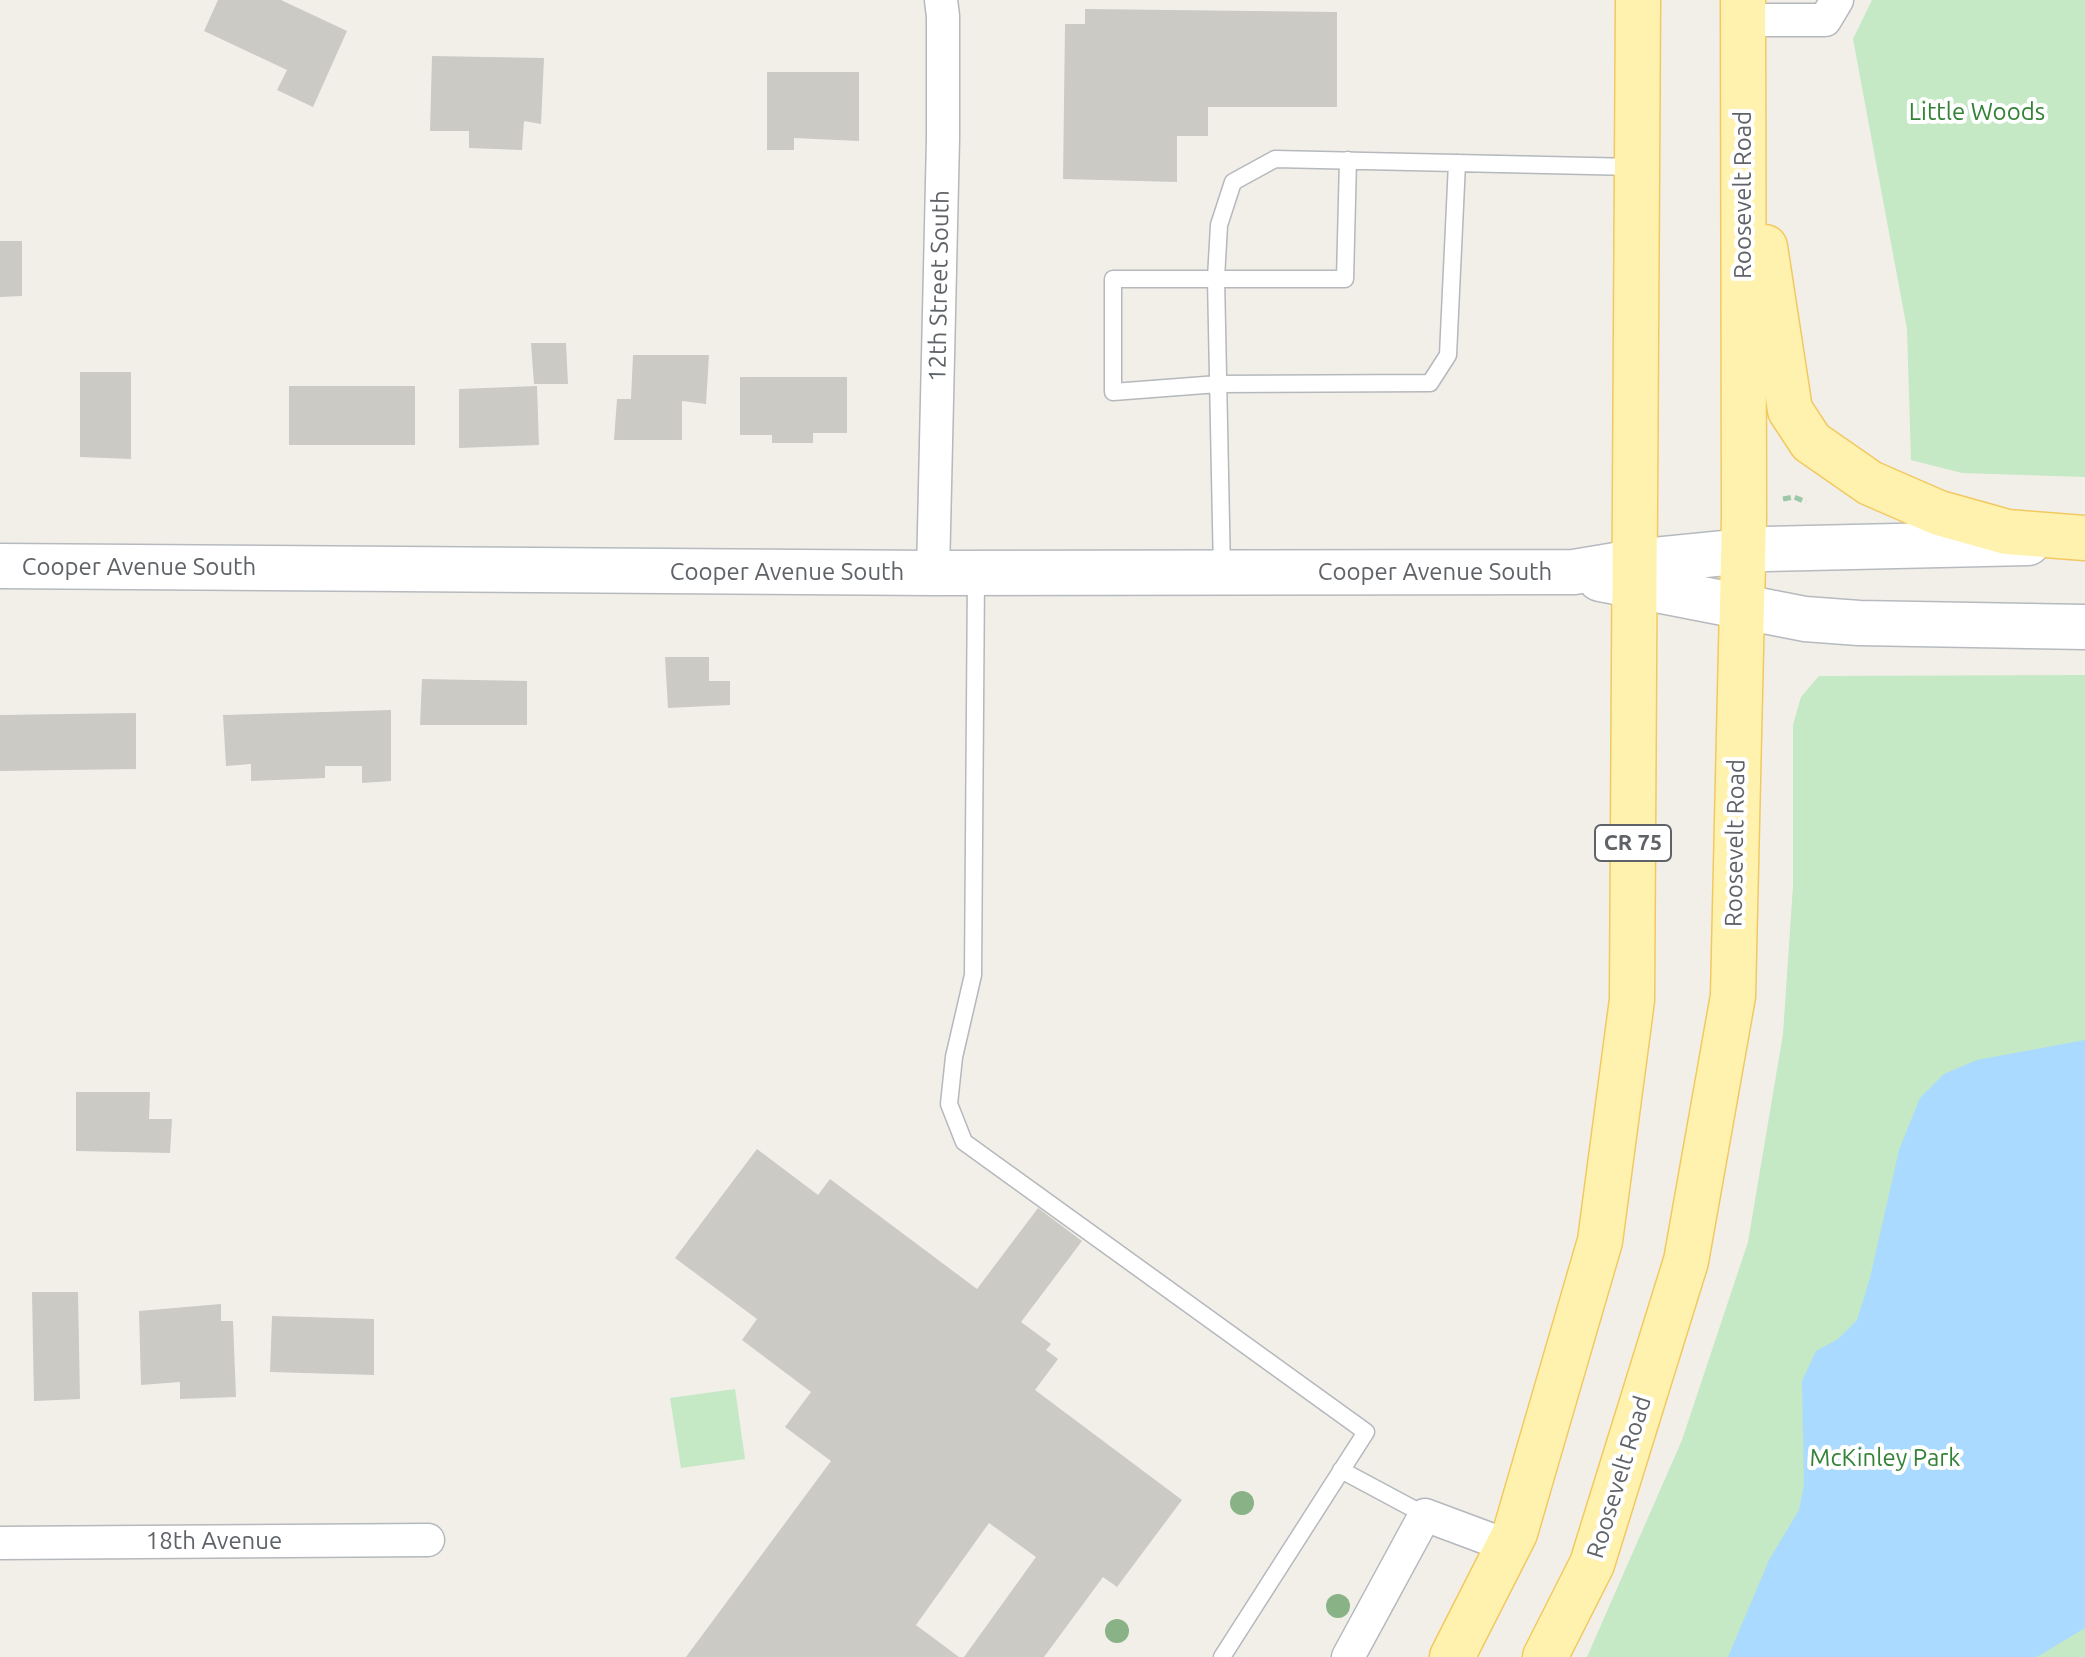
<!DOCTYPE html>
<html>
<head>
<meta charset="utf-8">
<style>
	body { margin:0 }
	canvas { display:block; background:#f1efe8 }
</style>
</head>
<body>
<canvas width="2085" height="1657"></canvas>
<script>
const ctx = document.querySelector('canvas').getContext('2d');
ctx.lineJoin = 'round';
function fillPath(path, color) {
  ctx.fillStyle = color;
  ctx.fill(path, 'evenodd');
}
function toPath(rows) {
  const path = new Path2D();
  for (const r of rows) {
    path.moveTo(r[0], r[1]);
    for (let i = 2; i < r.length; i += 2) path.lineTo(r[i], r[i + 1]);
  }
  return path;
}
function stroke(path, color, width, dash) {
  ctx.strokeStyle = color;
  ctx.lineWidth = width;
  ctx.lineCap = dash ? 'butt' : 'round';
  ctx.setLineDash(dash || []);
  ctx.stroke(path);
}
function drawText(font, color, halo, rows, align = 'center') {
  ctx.font = font + ' Ubuntu,sans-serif';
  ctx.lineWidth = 8;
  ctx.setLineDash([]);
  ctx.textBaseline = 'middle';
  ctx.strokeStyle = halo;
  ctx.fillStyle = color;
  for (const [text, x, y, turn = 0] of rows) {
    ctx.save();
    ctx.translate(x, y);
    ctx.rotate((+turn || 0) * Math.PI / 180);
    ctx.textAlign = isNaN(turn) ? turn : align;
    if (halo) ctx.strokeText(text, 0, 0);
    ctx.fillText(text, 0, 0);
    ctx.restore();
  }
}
fillPath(toPath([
	[1872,0,2085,0,2085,477,1962,473,1911,460,1907,329,1853,39],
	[2085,675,2085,1657,1587,1657,1682,1440,1748,1242,1783,1034,1793,886,1793,725,1801,697,1819,676],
	[735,1389,745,1459,681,1468,670,1398]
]), '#c5e8c5');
fillPath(toPath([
	[2085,1040,2085,1628,2037,1657,1728,1657,1769,1560,1799,1510,1804,1485,1802,1381,1816,1351,1838,1339,1857,1320,1870,1278,1899,1150,1920,1098,1944,1074,1977,1060]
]), '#aadaff');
fillPath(toPath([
	[218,0,281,0,347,31,313,107,277,90,287,70,204,31],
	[1085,9,1337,12,1337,107,1208,107,1208,136,1177,136,1177,182,1063,179,1065,24,1085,24],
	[432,56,544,58,541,124,524,121,522,150,469,148,469,131,430,131],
	[767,72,859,72,859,141,794,138,794,150,767,150],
	[0,241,22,241,22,296,0,297],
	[531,343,566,343,568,384,534,384],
	[633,355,709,355,706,404,682,401,682,440,614,440,617,399,631,399],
	[80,372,131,372,131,459,80,457],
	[740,377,847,377,847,433,813,433,813,443,772,443,772,435,740,435],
	[289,386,415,386,415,445,289,445],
	[537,386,539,445,459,448,459,389],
	[665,657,709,657,709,681,730,681,730,705,668,708],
	[422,679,527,681,527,725,420,725],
	[391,710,391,781,362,783,362,766,325,766,325,778,251,781,251,764,226,766,223,715],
	[136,713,136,769,0,771,0,715],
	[76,1092,150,1092,149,1119,172,1119,170,1153,76,1151],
	[757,1149,818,1195,830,1179,977,1289,1038,1208,1082,1241,1021,1322,1051,1344,1046,1350,1058,1359,1035,1390,1182,1500,1117,1587,1103,1577,1044,1657,964,1657,1036,1557,989,1523,916,1625,959,1657,686,1657,831,1461,785,1427,811,1392,742,1340,757,1319,675,1258],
	[32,1292,78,1292,80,1399,34,1401],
	[221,1304,221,1321,233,1321,236,1397,180,1399,180,1382,141,1385,139,1311],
	[272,1316,374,1319,374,1375,270,1372]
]), '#cccac5');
const lane = toPath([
	[1348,160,1345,279,1113,279,1113,392,1218,384,1430,383,1448,355,1457,163],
	[1222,572,1216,278,1219,225,1233,182,1275,159,1635,167],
	[976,574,973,975,954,1057,949,1104,964,1142,1366,1432,1222,1657],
	[1341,1470,1425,1515]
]);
const street = toPath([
	[1743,20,1825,20,1837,0],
	[933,573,943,139,943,16,941,0],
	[0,1543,428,1540],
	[1348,1657,1425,1515,1508,1546]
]);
const secondary = toPath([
	[0,566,933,573,1574,572,1634,562,1765,549,2028,543],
	[1600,579,1805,619,1859,623,2085,627]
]);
const primary = toPath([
	[1765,247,1790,410,1811,442,1870,483,1939,513,2007,532,2085,538],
	[1452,1657,1515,1533,1600,1241,1632,1000,1638,0],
	[1545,1657,1592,1564,1686,1261,1733,996,1744,518,1743,0]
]);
stroke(lane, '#b5b8bc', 19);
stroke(street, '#b5b8bc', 35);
stroke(secondary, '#b6babf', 47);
stroke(primary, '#f2c960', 47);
stroke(toPath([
	[1783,499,1794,497,1806,502]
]), '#9cc7a9', 5, [8, 4]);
stroke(lane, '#fff', 16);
stroke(street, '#fff', 32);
stroke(secondary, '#fff', 44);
stroke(primary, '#fff2af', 44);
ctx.fillStyle = '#89b387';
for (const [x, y] of [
	[1242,1503],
	[1338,1606],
	[1117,1631]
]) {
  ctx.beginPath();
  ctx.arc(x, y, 12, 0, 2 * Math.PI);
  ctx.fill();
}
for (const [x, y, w] of [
	[1633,843,76]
]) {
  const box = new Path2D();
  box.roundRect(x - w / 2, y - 18, w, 36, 6);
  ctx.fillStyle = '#fff';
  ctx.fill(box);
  stroke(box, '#5f6368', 2);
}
drawText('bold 22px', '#5f6368', null, [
	["CR 75",1633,843]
]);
drawText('24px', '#348238', '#fff', [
	["Little Woods",1977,112],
	["McKinley Park",1885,1458]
]);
drawText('24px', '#5f6368', '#fff', [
	["Roosevelt Road",1743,195,-90],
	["12th Street South",939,286,-89],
	["Cooper Avenue South",139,567],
	["Cooper Avenue South",787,572],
	["Cooper Avenue South",1435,572],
	["Roosevelt Road",1735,843,-89],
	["Roosevelt Road",1619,1477,-73],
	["18th Avenue",214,1541]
]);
</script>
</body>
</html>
